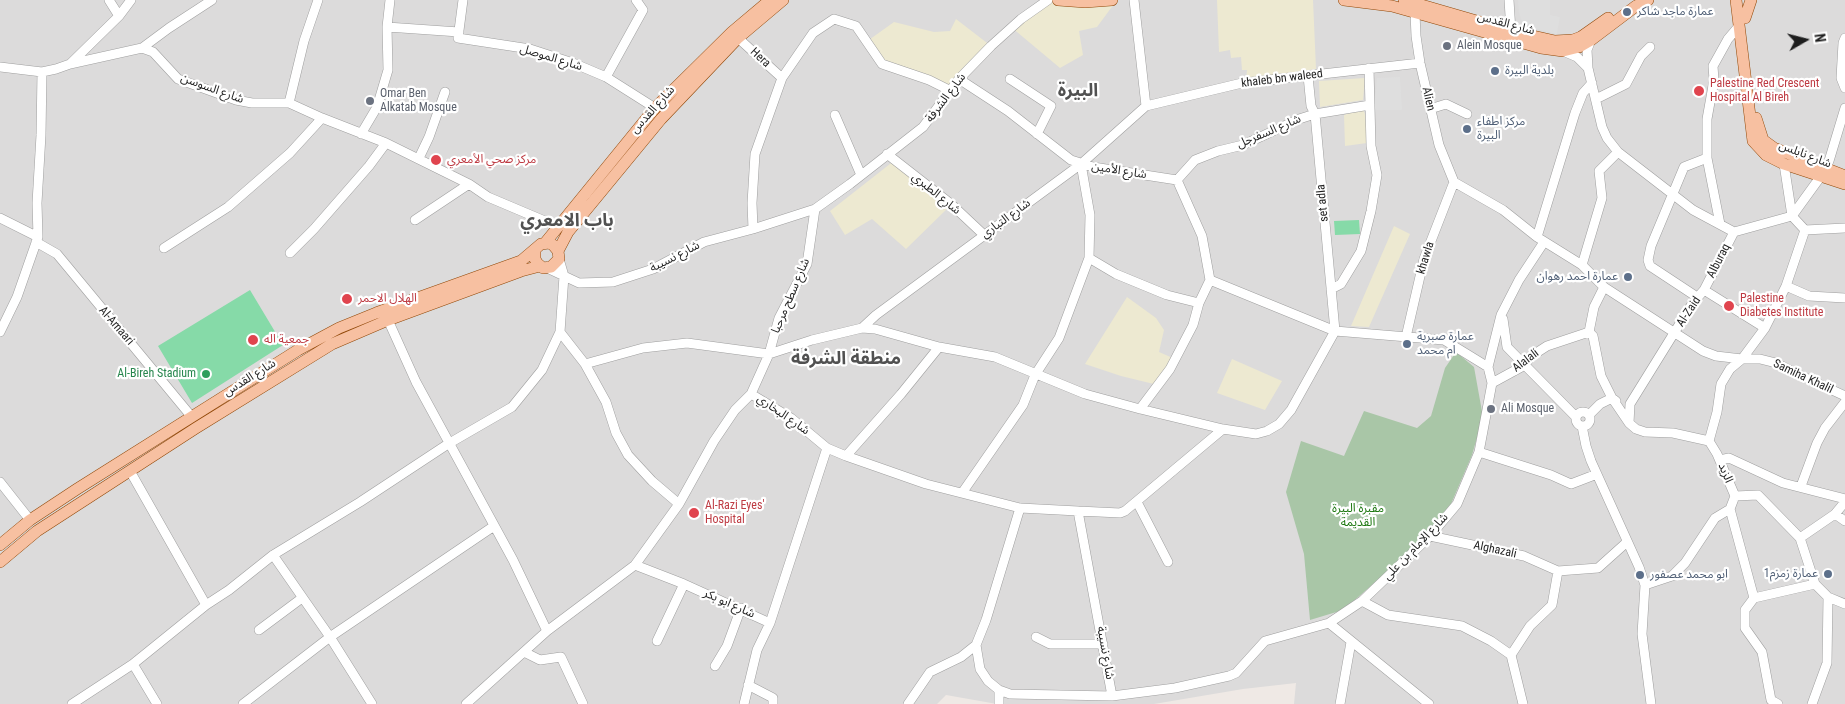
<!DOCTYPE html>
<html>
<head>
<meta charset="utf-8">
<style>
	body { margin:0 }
	#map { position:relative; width:1845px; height:704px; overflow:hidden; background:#efe9e5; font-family:"Roboto Condensed",sans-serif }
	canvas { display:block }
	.north { position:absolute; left:1780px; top:15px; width:50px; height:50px; -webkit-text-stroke:4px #fff; paint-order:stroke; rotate:82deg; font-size:14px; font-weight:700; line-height:20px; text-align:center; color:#1e1e1e }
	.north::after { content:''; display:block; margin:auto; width:18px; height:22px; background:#1e1e1e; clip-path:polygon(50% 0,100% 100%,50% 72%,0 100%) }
</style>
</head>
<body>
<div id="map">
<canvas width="1845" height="704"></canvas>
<div class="north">N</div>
</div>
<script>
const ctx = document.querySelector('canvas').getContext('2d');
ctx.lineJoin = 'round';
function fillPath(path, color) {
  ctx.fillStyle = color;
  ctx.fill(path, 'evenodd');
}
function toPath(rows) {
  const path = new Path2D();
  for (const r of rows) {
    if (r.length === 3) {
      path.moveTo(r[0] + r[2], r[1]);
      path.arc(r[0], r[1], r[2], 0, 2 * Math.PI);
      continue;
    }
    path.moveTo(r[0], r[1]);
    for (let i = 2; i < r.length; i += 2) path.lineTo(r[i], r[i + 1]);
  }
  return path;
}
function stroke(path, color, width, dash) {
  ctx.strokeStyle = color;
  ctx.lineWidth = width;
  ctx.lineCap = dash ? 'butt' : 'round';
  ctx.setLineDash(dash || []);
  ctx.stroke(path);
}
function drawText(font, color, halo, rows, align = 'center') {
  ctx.font = font + ' "Roboto Condensed","Noto Sans Arabic",sans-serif';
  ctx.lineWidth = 4.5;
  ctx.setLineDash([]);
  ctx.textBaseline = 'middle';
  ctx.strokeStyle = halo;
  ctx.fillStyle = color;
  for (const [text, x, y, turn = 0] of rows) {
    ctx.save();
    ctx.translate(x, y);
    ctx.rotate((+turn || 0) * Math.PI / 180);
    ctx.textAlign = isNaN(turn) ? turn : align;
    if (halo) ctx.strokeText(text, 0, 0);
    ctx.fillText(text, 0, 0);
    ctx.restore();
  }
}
fillPath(toPath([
	[0,0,1845,0,1845,704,1294,704,1296,683,1243,689,1154,704,997,704,946,695,937,704,0,704]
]), '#dcdbdb');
fillPath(toPath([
	[1048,0,1117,0,1097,27,1079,31,1083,55,1060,68,1011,27],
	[1217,0,1313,0,1316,69,1246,79,1247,70,1242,70,1241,57,1231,58,1230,50,1219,52],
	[956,19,991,46,949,90,882,64,866,42,894,22,934,32,950,31],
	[1365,78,1363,100,1320,107,1319,81],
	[1363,109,1368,122,1367,143,1345,146,1344,115],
	[895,160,949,207,906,249,872,219,845,235,830,211],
	[1394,226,1410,234,1369,327,1351,326],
	[1127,297,1156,318,1164,330,1159,352,1175,359,1158,385,1121,376,1085,364],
	[1232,359,1282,381,1265,410,1217,393]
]), '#ede9d1');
fillPath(toPath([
	[1456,352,1474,367,1483,417,1472,455,1451,504,1407,555,1343,610,1310,620,1304,554,1286,492,1301,441,1344,456,1364,411,1417,428,1431,416,1445,368]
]), '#a9c6a7');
fillPath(toPath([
	[1359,220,1360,234,1335,235,1334,221],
	[250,290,283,345,192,403,158,346]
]), '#86daa8');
fillPath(toPath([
	[1518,0,1550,0,1550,15,1560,17,1557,34,1533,28,1522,22,1519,13],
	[1400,77,1402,110,1374,110,1377,78]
]), '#dedede');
const minor = toPath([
	[109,0,119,16],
	[390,0,387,27,459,32],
	[463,0,458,38,530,49,573,63,606,77,643,10,636,0],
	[1134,0,1146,106],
	[1415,13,1416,36,1420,63,1439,145,1454,182],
	[1509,37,1511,31,1509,0],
	[738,38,782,78],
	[1845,38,1843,43,1841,78,1845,88],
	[1591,40,1587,50,1588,68,1602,127,1607,138,1618,152],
	[142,48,169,28,212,0],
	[1563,51,1577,57,1588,68],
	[70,64,142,48,153,52,178,79,236,100,252,103,289,103,304,41,318,0],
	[0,67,42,72,56,69,70,64,119,16,131,0],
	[1308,76,1311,106,1315,114,1335,331],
	[606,77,655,108],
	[959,79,1008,111,1071,160,1093,167,1177,180,1202,236,1210,280,1199,303,1193,325,1170,369,1140,409],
	[1010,79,1051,106,1037,134],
	[1596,99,1626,84,1641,56,1650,47],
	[1430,109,1446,104,1467,114],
	[835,115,861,175],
	[322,118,386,143,469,184,488,197,559,227],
	[361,134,377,107,388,70,387,27],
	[887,154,951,204,984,235],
	[419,158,429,137,445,92],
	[1784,164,1792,216,1805,230],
	[1177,180,1195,160,1218,151,1243,145,1299,119,1315,114,1370,105],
	[1454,182,1503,210,1537,237,1582,265,1604,287,1703,351,1716,356,1742,359],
	[0,218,38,237],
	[415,220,469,184],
	[1720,224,1707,158,1707,119,1714,80,1713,66,1728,39,1739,26],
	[753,229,752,203,755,154,782,78,813,33,834,19,856,26,882,64,929,80,949,90],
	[1805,230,1786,286,1765,328,1742,359,1760,359,1776,363,1793,372,1845,396],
	[1805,230,1845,228],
	[1537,237,1575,113,1583,93,1592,83],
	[36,242,57,254,191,416],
	[164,248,228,207,290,153,322,118,289,103],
	[290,253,314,229,369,166,386,143],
	[1089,258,1116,274,1167,295,1199,303],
	[1582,265,1602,198,1599,171,1618,152,1693,210,1734,232],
	[547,268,579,283,613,282,653,269,704,242,753,229,815,209,850,184,923,127,959,79,991,46,1021,19,1048,0],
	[1210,280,1335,331,1444,340,1488,367],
	[1786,286,1809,296,1845,298],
	[1331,289,1341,284,1361,251,1371,211,1377,175,1371,146,1369,68],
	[1704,290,1765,328],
	[1697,297,1650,266,1648,260,1651,246,1684,167,1707,158],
	[1503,319,1507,347,1576,417],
	[388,320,416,382,513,560,547,631],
	[862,328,876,315,1081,164,1146,106,1242,83,1420,63],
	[0,332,17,297,38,237,37,203,41,135,42,72],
	[1589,332,1593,336,1601,376,1612,398,1616,401],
	[1406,337,1424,259,1454,182],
	[769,354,812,340,862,328,875,329,939,347,995,357,1085,394,1140,409,1223,429,1256,434,1267,431,1279,424,1291,410,1335,331],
	[769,354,779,318,807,264,815,209],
	[585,364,643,348,687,343,769,354,751,394,791,418,827,448,770,623],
	[1492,383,1525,365,1530,357,1547,346,1589,332,1594,307,1604,287],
	[1583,419,7],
	[1589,415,1600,404,1612,398,1629,423,1636,429,1645,432,1673,433,1709,441],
	[1629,423,1630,404,1692,304,1704,290,1734,232,1792,216,1821,176,1829,161,1845,108],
	[1582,426,1586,446,1591,461,1639,567,1645,585,1642,634,1651,704],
	[1709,441,1717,412,1721,384,1730,369,1742,359],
	[827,448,846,456,926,484,1020,508,1078,511,1112,696],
	[1479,452,1551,475,1571,484,1597,474],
	[846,456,901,394,939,347],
	[1720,460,1729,458,1783,483,1845,499],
	[130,471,206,605],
	[0,482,30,520],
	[1801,486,1817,443,1825,428,1845,402],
	[962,493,1023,405,1035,375,1059,338,1089,258,1090,215,1081,164],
	[1735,496,1758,495,1800,538,1815,584,1828,597,1845,604],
	[1137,502,1168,562],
	[679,504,714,441,735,410,751,394],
	[1020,508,986,620,976,645,980,669,988,681,999,690,1010,694,1112,696,1175,688,1229,676,1236,673,1265,641,1329,623,1429,704],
	[1730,509,1754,598],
	[1078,511,1120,513,1125,511,1223,429],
	[1835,514,1845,521],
	[1430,536,1524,556,1558,571,1598,568,1627,542],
	[1800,538,1835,514,1845,502],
	[273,555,330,637,372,704],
	[635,565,684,584,770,623,757,650,744,704],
	[1645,585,1672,576,1685,563,1715,518,1730,509,1735,496,1717,454,1709,441],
	[1362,601,1388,615,1462,626,1491,641,1511,655],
	[1329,623,1362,601,1430,536,1457,504,1479,452,1492,383,1488,367,1501,315,1519,280,1544,242],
	[259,630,302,598],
	[1036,637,1050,644,1103,644],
	[657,641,684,584],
	[524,652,540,660,561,657,583,704],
	[133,664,157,704],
	[715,666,727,646,741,608],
	[748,685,773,698,773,704],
	[999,690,999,704],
	[72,704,133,664,206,605,229,590,273,555,360,502,448,444,512,407,542,370,560,332,564,276,559,259],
	[243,704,330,637,494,526],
	[466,704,547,631,635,565,679,504,652,481,628,455,616,433,606,402,585,364,560,332],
	[908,704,930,672,961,657,976,645],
	[1340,704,1351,642],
	[1523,704,1511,655,1530,626,1552,605,1558,571],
	[1778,704,1771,700,1762,652,1745,628,1745,610,1754,598,1815,584],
	[1812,704,1827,663,1828,597]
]);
const major = toPath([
	[1058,0,1085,2,1112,0],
	[1344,0,1392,6,1541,48,1563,51,1579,47,1591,40,1636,6,1648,0],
	[1404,0,1511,31,1555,41,1573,40,1581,37,1608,18],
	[1736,0,1753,141,1766,155,1784,164,1845,184],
	[1745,18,1751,0],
	[1756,118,1763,140,1774,148,1845,176],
	[545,243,655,108,732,32,770,0],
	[558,251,568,232,661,119,738,38,783,0],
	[0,545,30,520,77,489,298,350,339,328,376,313,521,261,541,244,549,243,553,245,558,251,559,259,551,267,543,268,537,263,535,259,535,251],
	[0,562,37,531,196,428,332,344,388,320,521,271,540,266]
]);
stroke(minor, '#9f9f9f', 10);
stroke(major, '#914707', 12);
stroke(minor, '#fff', 9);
stroke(major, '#f7c0a1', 11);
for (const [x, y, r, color] of [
	[1627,12,5,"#5c6f8a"],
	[1447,46,5,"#6b7280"],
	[1495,71,5,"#5c6f8a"],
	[1699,91,6,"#e0444e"],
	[370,101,5,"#6b7280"],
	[1467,129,5,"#5c6f8a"],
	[436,160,6,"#e0444e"],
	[1628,277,5,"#5c6f8a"],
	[347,299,6,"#e0444e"],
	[1729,306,6,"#e0444e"],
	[253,340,6,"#e0444e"],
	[1407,344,5,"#5c6f8a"],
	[206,374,5,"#2e9e5b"],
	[1491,409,5,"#6b7280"],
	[694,513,6,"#e0444e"],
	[1828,574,5,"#5c6f8a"],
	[1640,575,5,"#5c6f8a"]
]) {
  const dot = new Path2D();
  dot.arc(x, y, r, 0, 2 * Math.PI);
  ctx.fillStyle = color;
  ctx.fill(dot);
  stroke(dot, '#fff', 2);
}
drawText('12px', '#4e5e75', '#fff', [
	["عمارة ماجد شاكر",1637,12],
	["بلدية البيرة",1505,71],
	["مركز اطفاء",1477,122],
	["البيرة",1477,136],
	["عمارة احمد رهوان",1618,277,"right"],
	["عمارة صبرية",1417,337],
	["ام محمد",1417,351],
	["عمارة زمزم1",1818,574,"right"],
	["ابو محمد عصفور",1650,575]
], 'left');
drawText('12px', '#1e1e1e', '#fff', [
	["شارع القدس",1506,24,15],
	["شارع الموصل",551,58,17],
	["Hera",760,58,43],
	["khaleb bn waleed",1282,79,-7],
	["شارع السوسن",212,89,20],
	["شارع الشرفة",946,98,-53],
	["Alien",1428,99,77],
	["شارع القدس",653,110,-48],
	["شارع السفرجل",1269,132,-23],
	["شارع نابلس",1805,155,21],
	["شارع الأمين",1119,171,9],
	["شارع الطبري",936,194,39],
	["set adla",1323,203,-95],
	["شارع التباري",1006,219,-36],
	["شارع نسيبة",675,257,-27],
	["khawla",1426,258,-73],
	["Alburaq",1719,261,-63],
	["شارع سطح مرحبا",791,296,-67],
	["Al-Zaid",1689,312,-56],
	["Al-Amaari",116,326,49],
	["Alalali",1526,361,-37],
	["Samiha Khalil",1803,377,25],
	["شارع القدس",250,378,-32],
	["شارع البخاري",783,415,35],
	["الزيد",1725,473,67],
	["شارع الإمام بن علي",1416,547,-46],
	["Alghazali",1495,550,12],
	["شارع ابو بكر",729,604,24],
	["شارع نسيبة",1105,653,80]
]);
drawText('12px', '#5b616d', '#fff', [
	["Alein Mosque",1457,46],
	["Omar Ben",380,94],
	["Alkatab Mosque",380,108],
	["Ali Mosque",1501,409]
], 'left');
drawText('12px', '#be3a42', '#fff', [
	["Palestine Red Crescent",1710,84],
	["Hospital Al Bireh",1710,98],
	["مركز صحي الأمعري",447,160],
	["الهلال الاحمر",358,299],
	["Palestine",1740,299],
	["Diabetes Institute",1740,313],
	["جمعية اله",264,340],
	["Al-Razi Eyes'",705,506],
	["Hospital",705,520]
], 'left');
drawText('12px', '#27864d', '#fff', [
	["Al-Bireh Stadium",196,374]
], 'right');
drawText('12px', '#1d7811', '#fff', [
	["مقبرة البيرة",1358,509],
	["القديمة",1358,523]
]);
drawText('bold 18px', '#515151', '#fff', [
	["البيرة",1078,91],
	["باب الامعري",567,221],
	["منطقة الشرفة",846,359]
]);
</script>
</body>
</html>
